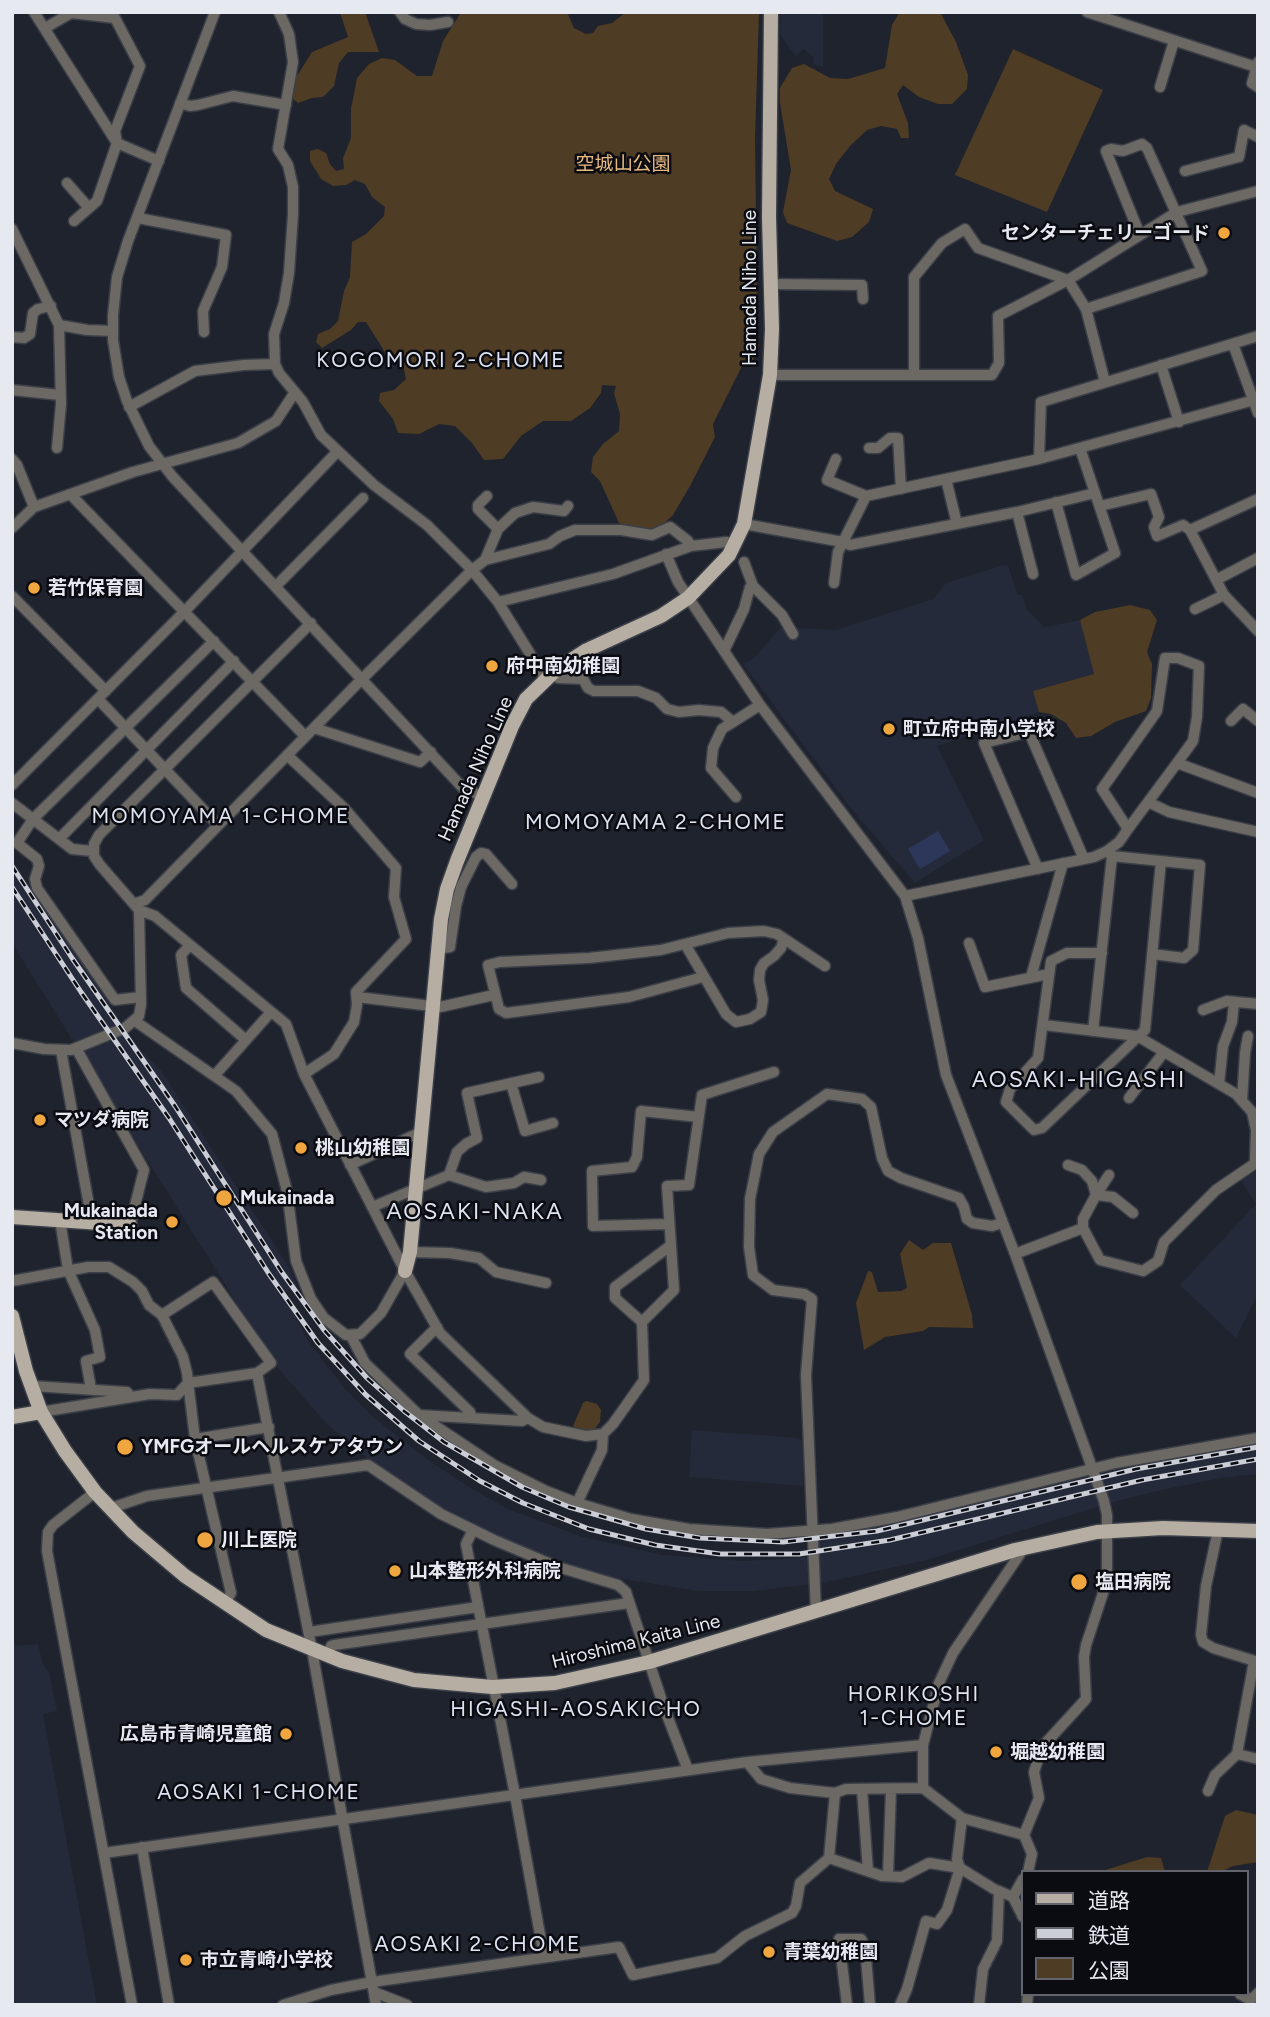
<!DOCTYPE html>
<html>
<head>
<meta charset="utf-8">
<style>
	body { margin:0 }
	#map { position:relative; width:1270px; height:2017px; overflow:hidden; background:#1f232d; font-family:Figtree,"Noto Sans JP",sans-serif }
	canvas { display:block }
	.frame { position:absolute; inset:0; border:14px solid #e7e9f1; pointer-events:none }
	.legend { position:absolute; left:1021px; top:1870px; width:228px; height:126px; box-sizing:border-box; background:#0b0c11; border:2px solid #63646b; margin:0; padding:9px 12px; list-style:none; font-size:21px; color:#e7e9f1 }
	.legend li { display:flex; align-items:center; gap:14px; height:35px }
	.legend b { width:35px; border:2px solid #63646b }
</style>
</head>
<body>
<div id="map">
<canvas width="1270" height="2017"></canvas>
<div class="frame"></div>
<ul class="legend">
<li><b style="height:9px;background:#b6ada3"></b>道路</li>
<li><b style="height:9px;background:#ccced7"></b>鉄道</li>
<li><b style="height:19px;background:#4f3c24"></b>公園</li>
</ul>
</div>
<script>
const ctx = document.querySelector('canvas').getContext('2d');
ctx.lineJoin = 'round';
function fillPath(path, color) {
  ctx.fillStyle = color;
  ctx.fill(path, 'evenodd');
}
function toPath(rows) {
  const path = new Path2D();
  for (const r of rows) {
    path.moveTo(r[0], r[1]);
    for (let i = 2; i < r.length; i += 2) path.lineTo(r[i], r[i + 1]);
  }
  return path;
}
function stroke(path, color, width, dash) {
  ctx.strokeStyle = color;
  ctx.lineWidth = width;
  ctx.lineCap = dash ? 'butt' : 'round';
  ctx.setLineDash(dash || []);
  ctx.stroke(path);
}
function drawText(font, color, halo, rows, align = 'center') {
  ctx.font = font + ' Figtree,"Noto Sans JP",sans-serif';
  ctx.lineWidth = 5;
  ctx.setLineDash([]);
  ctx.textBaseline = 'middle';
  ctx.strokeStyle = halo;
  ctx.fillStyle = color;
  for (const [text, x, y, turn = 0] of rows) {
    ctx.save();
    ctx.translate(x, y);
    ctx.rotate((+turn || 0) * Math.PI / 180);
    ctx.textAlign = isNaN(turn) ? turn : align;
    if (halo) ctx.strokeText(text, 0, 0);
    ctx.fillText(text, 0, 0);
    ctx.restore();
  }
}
fillPath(toPath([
	[781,12,823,12,823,67,813,64,814,57,803,49,796,57,780,34],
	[1003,565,1008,566,1018,595,1022,595,1027,610,1045,627,1080,620,1094,674,1033,691,1039,712,937,746,984,840,915,883,850,807,743,664,753,659,781,627,836,630,933,599,946,583],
	[12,859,141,1051,160,1069,287,1264,297,1286,281,1294,293,1312,308,1341,346,1390,373,1417,428,1460,472,1489,508,1509,583,1537,662,1555,742,1561,783,1559,819,1556,819,1535,857,1531,905,1521,1099,1474,1216,1449,1258,1443,1258,1474,1221,1478,1166,1489,1113,1502,927,1560,827,1582,754,1591,700,1591,628,1580,576,1568,533,1554,455,1517,360,1453,326,1423,276,1366,12,943],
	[1257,1171,1258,1293,1236,1338,1180,1285,1256,1204,1240,1179],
	[692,1430,799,1438,804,1444,803,1486,689,1477],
	[12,1631,15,1646,38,1644,43,1664,49,1672,57,1711,43,1714,97,2005,12,2005]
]), '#252a3a');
fillPath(toPath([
	[340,12,365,12,379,52,348,52,339,63,334,86,323,97,312,98,298,103,292,98,295,79,312,52,348,37],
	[464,12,567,12,574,28,586,34,593,33,598,26,612,23,626,12,759,12,755,138,757,300,754,331,759,345,753,360,742,366,713,424,715,437,690,486,673,515,660,527,642,530,619,523,600,481,591,472,593,457,603,444,619,431,620,414,614,393,616,386,602,385,601,393,590,408,571,421,543,421,521,436,503,459,484,460,472,443,455,426,439,424,419,434,398,433,393,419,379,401,380,393,394,390,406,379,403,365,388,357,366,322,358,322,351,330,322,348,316,342,318,334,330,329,338,321,344,291,350,277,352,242,366,234,384,216,385,207,372,197,365,184,355,180,346,185,333,186,321,179,310,161,310,151,318,149,326,153,330,164,336,171,344,169,343,158,351,138,351,109,357,78,369,64,382,58,395,60,417,76,432,76,443,41,460,14],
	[900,12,940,12,956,42,968,75,967,89,952,104,938,104,919,97,903,85,897,94,908,123,909,138,901,138,897,129,881,126,867,130,850,146,836,164,829,179,835,191,873,209,869,222,852,237,837,241,787,223,783,212,791,170,780,103,780,88,792,68,804,64,830,78,848,79,885,68,892,25],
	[1013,49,1103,90,1047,212,955,175],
	[1130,605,1150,610,1157,620,1147,652,1152,664,1151,698,1146,711,1115,722,1091,736,1076,738,1066,723,1051,714,1039,712,1033,691,1094,674,1080,620,1095,612],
	[909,1240,923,1250,933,1243,951,1243,972,1315,973,1328,929,1327,923,1331,885,1337,864,1350,856,1303,868,1271,872,1272,878,1292,901,1291,907,1288,900,1254],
	[586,1401,597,1404,601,1410,600,1422,593,1431,577,1429,573,1426,583,1403],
	[1236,1810,1258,1815,1258,1862,1233,1866,1221,1872,1207,1872,1225,1816],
	[1147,1857,1161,1858,1165,1872,1099,1872]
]), '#4f3c24');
fillPath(toPath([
	[938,831,950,851,920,869,908,849]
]), '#2d3759');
const minor = toPath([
	[34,12,117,143,159,161],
	[215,12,128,241,117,277,113,315,113,340,119,377,127,401,149,446,172,476,463,788,482,796],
	[279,12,289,34,293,62,278,149,288,165,293,187,293,214,289,273,284,303,274,334,275,364,279,373,303,402,321,435,374,485,427,525,472,570,498,602,545,678],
	[400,12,405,19,416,24,430,25,448,22],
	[1087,12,1256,67],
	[45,28,71,13,115,18,140,66,115,131,117,143,97,201,74,221],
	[1258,62,1252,83,1258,87],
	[1160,87,1174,41],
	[180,103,190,106,198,105,233,96,286,105],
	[1185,171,1239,157,1244,130,1258,137],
	[67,183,89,208],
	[138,218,226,235,222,267,203,311,204,332],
	[12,229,59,325,61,404,57,448],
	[771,284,862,285,863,299],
	[1086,309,1202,271,1147,148,1142,144,1123,151,1111,149,1106,151,1140,235],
	[59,325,87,330,113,331],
	[12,337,24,338,30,334,33,313,38,309,51,306],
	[1233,344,1258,413],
	[1161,365,1179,422],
	[770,375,992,375,999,363,998,316,1068,280,1177,212,1258,191],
	[914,375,914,277,942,243,965,229,978,248,1068,280,1086,309,1105,382],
	[12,390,60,395],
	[129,407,195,371,244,365,275,364],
	[869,448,878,448,890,438,898,438,901,489],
	[12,459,17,465,34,507],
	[836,459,827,480,866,496],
	[1039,459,1041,402,1258,336],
	[946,479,957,524],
	[70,494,305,736],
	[487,496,478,505,478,509,498,529],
	[1258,499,1190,530,1224,595,1258,631],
	[1056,502,1076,575,1115,553,1080,448],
	[1100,506,1151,494,1159,517,1154,527,1157,536,1183,525,1190,530],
	[1017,512,1033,574],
	[744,524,843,542,866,496,1039,459,1258,399],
	[12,528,34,507,133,472,238,443,276,421,295,392],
	[666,554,678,582,760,705,905,896,918,938,946,1075,1015,1254,1104,1501,1107,1515,1107,1581,1086,1645,1084,1657,1086,1699,1042,1747,1034,1772,1039,1798,1024,1835],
	[485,560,498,529,515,513,533,507,564,511,568,506],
	[744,562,753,586],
	[1216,580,1258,558],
	[834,583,838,552,843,542,850,545,1017,512,1095,493],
	[276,586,363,498],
	[12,596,106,691],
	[498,602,613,574,691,546,726,542,736,544],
	[1195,609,1224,595],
	[724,651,744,609,750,587,753,586,782,615,793,634],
	[552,673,558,678,583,679,588,688,594,691,638,691,656,698,667,709,679,712,699,710,721,712,733,722],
	[98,699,218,825],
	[1231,721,1243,709,1258,721],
	[314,728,420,762,431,752],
	[287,755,344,808,396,868,394,897,406,939,356,992,357,1005,354,1022,334,1054,304,1074],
	[1177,763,1258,793],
	[12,785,185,611,337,452],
	[736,797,711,768,713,748,722,729,760,705],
	[1148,802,1169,812,1258,832],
	[12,803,72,849,92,851],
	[59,839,234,661],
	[1112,856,1200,865,1193,950,1184,958,1152,954],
	[1038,869,984,743,1029,732,1084,859],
	[905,896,1094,857,1107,851,1119,842,1128,829,1177,763,1193,741,1197,717,1199,666,1178,658,1165,658,1157,711,1102,789,1128,829],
	[134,904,145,900,357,684,472,570,485,560,549,544,560,536,575,530,621,530,652,535,670,527,688,541,691,546],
	[139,910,155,916,286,1024,304,1074,405,1271,440,1333,528,1418,543,1427,586,1436,603,1434,613,1424,644,1380,642,1322,674,1290,667,1186,689,1185,702,1095,774,1072],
	[969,943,985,987,1049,974],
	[685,944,726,1014,736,1022,750,1019,761,1012,763,1000,759,980,760,970,764,963,774,956,781,948,784,939],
	[190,945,181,955,186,988,246,1040],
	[437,949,450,947,456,906,461,887,476,857,481,853,486,854,512,884],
	[1102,953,1067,953,1051,961,1038,1058,1010,1089,1006,1102,1034,1130,1042,1128,1145,1030,1161,861],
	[703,977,629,997,506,1013,499,1009,488,965,500,962,589,958,661,950,728,933,764,931,777,934,825,966],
	[1031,977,1063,863],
	[141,997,115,1000,37,888,35,879,39,866,37,859,17,843,33,819,214,641],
	[357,997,440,1007,494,995],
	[1203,1010,1227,1001,1258,1004],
	[135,1021,236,1091,272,1134,287,1191,296,1261,311,1299,324,1318,346,1335,360,1334,381,1313,405,1271],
	[1044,1025,1137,1036,1236,1094,1252,1112,1256,1130,1255,1159,1258,1163],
	[1093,1031,1112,856,1107,851],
	[12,1043,44,1049,71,1050,125,1028,139,1016,141,1004,139,910,100,865,94,856,94,844,99,835,311,623],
	[76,1048,144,1170,130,1225],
	[61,1050,92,1222],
	[215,1075,271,1012],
	[539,1077,467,1093,477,1138,466,1144,457,1152,449,1175,486,1187,514,1183,524,1177,541,1180],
	[511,1083,525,1131,553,1123],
	[1219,1084,1223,1046,1232,1022,1234,1002],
	[1129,1098,1164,1052],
	[1242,1101,1245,1053,1248,1036],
	[350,1165,421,1132],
	[1068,1165,1082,1170,1092,1181,1096,1195,1083,1219,1083,1228],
	[1109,1175,1096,1195,1113,1197,1133,1213],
	[372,1207,449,1175],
	[60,1220,68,1270,95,1330,100,1357,86,1361,91,1389],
	[669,1224,593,1226,592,1171,632,1167,637,1157,641,1111,699,1117],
	[410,1252,450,1253,479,1258,496,1272,546,1283],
	[1015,1254,1083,1228,1100,1260,1143,1271,1158,1261,1164,1242,1216,1190,1257,1162],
	[12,1281,88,1267,109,1267,133,1282,142,1291,149,1305,162,1315,183,1357,187,1373,195,1439,231,1593,225,1603],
	[162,1315,213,1282,271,1363,257,1373,312,1650,376,2005],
	[642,1322,615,1298,615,1287,670,1246],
	[437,1327,410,1354,470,1412,472,1418],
	[351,1336,365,1363,419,1415,494,1465,546,1491,577,1503,631,1519,689,1529,767,1534,832,1529,897,1517,1116,1463,1258,1438],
	[32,1386,127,1392,131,1397],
	[41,1412,150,1394,177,1395,188,1383,257,1373],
	[419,1415,522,1421,528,1418],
	[195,1439,269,1427],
	[95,1492,53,1525,48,1532,47,1551,132,2005],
	[577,1503,602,1450,603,1434],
	[111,1508,147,1496,368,1465,441,1514,494,1540,558,1567,618,1585,626,1592,665,1710,688,1770],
	[473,1530,466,1544,515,1795,544,1957],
	[1218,1530,1206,1586,1201,1635,1203,1642,1213,1648,1258,1662],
	[816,1612,806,1375,812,1299,804,1294,773,1290,753,1275,749,1247,750,1199,759,1154,773,1132,827,1094,862,1099,871,1107,882,1158,888,1171,901,1178,959,1198,964,1207,967,1219,973,1223,992,1226,1002,1223],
	[309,1632,478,1607],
	[328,1656,331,1646,334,1645,629,1603],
	[1237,1754,1258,1759],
	[747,1762,761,1779,790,1788,835,1793,846,1789,923,1788,962,1818,1024,1835,1032,1854,1028,1872],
	[923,1788,923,1745,939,1683,953,1653,1024,1548],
	[862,1789,868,1871],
	[1208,1791,1215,1775,1237,1754,1254,1661],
	[962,1818,957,1859,960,1868,994,1889,1013,1897,1023,1917],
	[142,1847,169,2005],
	[104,1853,747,1762,923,1745],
	[829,1858,882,1876,902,1877,929,1863,960,1868,947,1910,937,1924,926,1921,907,1989,900,2005],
	[888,1876,891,1789],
	[1013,1897,1023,1879],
	[374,1992,407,2005],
	[1240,1994,1251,2000,1258,1993],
	[283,2005,331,1990,372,1982,619,1947,633,1975,717,1958,745,1936,792,1913,796,1906,800,1883,829,1858,835,1793],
	[847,2005,839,1939,861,1939,865,1946,870,2005],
	[979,2005,983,1969,997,1941,999,1891],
	[1027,2005,1028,1994]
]);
const major = toPath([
	[12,1217,130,1225],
	[405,1271,410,1252,441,919,447,889,457,861,512,726,526,699,556,670,587,650,661,616,688,598,729,555,744,524,770,375,772,329,769,217,771,12],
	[12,1316,26,1371,41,1412,65,1451,95,1492,133,1532,185,1576,266,1630,342,1661,414,1680,492,1687,555,1683,649,1662,1015,1550,1097,1532,1163,1528,1258,1531],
	[12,1417,41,1412]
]);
stroke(minor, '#3b3f48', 13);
stroke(major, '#3b3f48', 17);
stroke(minor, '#6c6863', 10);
stroke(major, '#b6ada3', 14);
const rail = toPath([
	[12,866,72,958,175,1106,281,1271,324,1330,367,1378,404,1411,444,1442,522,1487,569,1507,646,1529,700,1538,783,1542,877,1531,1136,1469,1258,1447],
	[12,887,81,992,169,1118,269,1274,318,1343,366,1395,419,1441,480,1481,523,1503,589,1529,655,1545,720,1554,799,1554,890,1540,1142,1480,1258,1459]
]);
stroke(rail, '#ccced7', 5);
stroke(rail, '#0b0c11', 2.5, [8]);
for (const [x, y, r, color] of [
	[1224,233,7,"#f0a63e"],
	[34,588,7,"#f0a63e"],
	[492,666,7,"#f0a63e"],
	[889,729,7,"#f0a63e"],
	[40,1120,7,"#f0a63e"],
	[301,1148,7,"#f0a63e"],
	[224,1198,9,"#f0a63e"],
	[172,1222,7,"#f0a63e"],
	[125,1447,9,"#f0a63e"],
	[205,1540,9,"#f0a63e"],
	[395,1571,7,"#f0a63e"],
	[1079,1582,9,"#f0a63e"],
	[286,1734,7,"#f0a63e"],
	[996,1752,7,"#f0a63e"],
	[769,1952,7,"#f0a63e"],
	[186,1960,7,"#f0a63e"]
]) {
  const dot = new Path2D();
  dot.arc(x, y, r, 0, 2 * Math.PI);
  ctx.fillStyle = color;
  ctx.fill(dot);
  stroke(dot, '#0b0c11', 2.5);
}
drawText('19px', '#e7b980', '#0b0c11', [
	["空城山公園",623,164]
]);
drawText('bold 19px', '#e7e9f1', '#0b0c11', [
	["センターチェリーゴード",1210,233,"right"],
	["若竹保育園",48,588],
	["府中南幼稚園",506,666],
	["町立府中南小学校",903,729],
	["マツダ病院",54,1120],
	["桃山幼稚園",315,1148],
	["Mukainada",240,1198],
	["Mukainada",158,1211,"right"],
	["Station",158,1233,"right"],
	["YMFGオールヘルスケアタウン",141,1447],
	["川上医院",221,1540],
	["山本整形外科病院",409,1571],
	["塩田病院",1095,1582],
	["広島市青崎児童館",272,1734,"right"],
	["堀越幼稚園",1010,1752],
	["青葉幼稚園",783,1952],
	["市立青崎小学校",200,1960]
], 'left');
drawText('19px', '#e7e9f1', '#0b0c11', [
	["Hamada Niho Line",750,288,-90],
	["Hamada Niho Line",476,769,-66],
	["Hiroshima Kaita Line",636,1642,-14]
]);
ctx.letterSpacing = '2px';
drawText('21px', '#dee3f1', '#0b0c11', [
	["KOGOMORI 2-CHOME",441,361],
	["MOMOYAMA 1-CHOME",221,817],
	["MOMOYAMA 2-CHOME",656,823],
	["HORIKOSHI",914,1695],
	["1-CHOME",914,1719],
	["HIGASHI-AOSAKICHO",576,1710],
	["AOSAKI 1-CHOME",259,1793],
	["AOSAKI 2-CHOME",478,1945]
]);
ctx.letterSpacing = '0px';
ctx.letterSpacing = '2px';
drawText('23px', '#dee3f1', '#0b0c11', [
	["AOSAKI-HIGASHI",1079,1080],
	["AOSAKI-NAKA",475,1212]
]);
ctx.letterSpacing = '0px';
</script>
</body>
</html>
